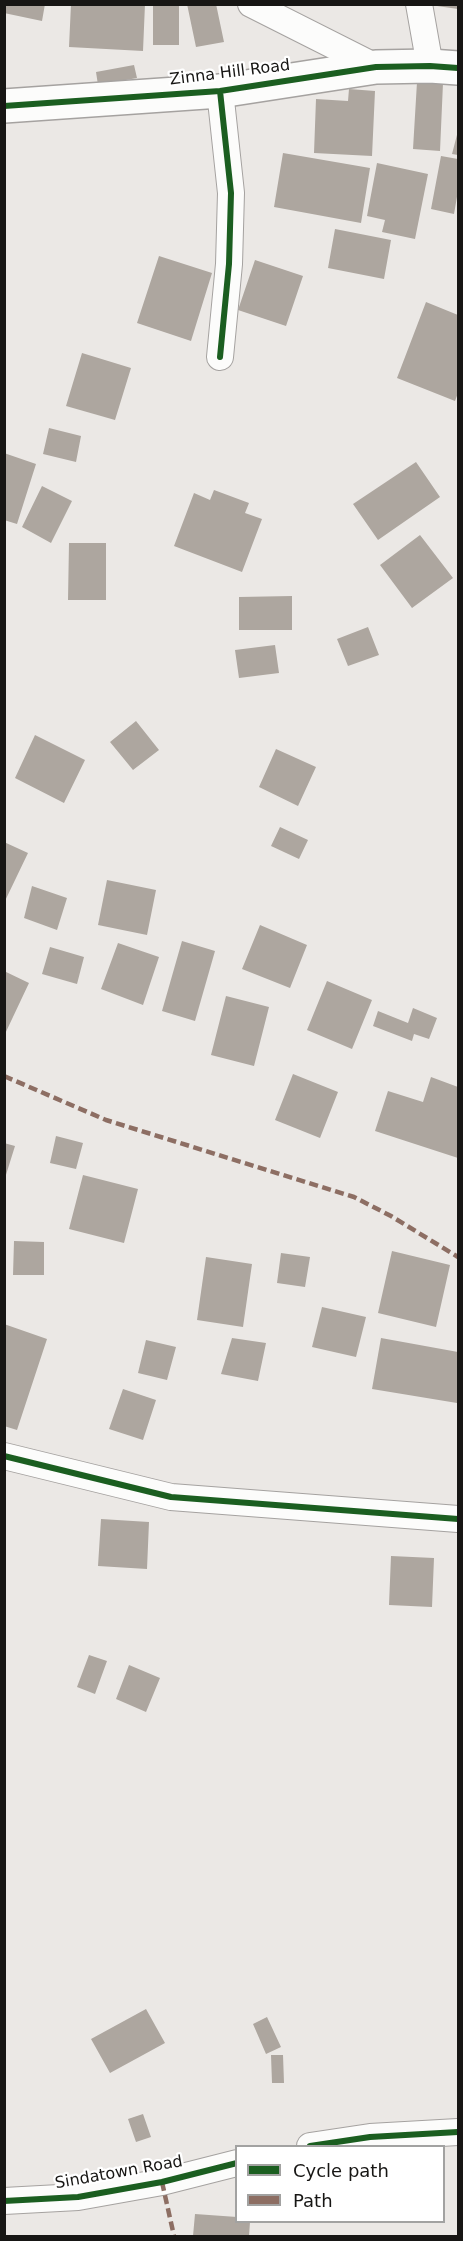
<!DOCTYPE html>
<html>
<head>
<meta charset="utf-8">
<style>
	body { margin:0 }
	#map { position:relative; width:463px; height:2241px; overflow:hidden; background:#ebe8e5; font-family:"DejaVu Sans",sans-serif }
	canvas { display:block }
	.frame { position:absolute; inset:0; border:6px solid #171614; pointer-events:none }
	.legend { position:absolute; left:235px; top:2145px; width:210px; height:78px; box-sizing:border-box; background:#fff; border:2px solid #a2a2a1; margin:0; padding:8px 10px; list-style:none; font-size:18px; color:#171614 }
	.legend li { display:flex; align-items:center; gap:12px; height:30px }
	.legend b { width:30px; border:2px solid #a2a2a1 }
</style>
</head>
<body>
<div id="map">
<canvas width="463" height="2241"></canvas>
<div class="frame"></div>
<ul class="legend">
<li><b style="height:8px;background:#1b5e20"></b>Cycle path</li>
<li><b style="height:8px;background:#8d6e63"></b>Path</li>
</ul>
</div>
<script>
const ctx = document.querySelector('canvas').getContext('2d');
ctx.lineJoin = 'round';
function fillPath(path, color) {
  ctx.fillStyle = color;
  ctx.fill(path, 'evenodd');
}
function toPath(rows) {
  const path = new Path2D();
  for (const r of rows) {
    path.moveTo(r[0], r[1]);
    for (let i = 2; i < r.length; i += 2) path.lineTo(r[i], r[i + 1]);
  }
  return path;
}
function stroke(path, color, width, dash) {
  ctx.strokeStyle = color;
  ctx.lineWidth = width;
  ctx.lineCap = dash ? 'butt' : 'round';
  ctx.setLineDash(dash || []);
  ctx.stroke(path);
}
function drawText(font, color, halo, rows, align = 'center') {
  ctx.font = font + ' "DejaVu Sans",sans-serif';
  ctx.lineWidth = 4.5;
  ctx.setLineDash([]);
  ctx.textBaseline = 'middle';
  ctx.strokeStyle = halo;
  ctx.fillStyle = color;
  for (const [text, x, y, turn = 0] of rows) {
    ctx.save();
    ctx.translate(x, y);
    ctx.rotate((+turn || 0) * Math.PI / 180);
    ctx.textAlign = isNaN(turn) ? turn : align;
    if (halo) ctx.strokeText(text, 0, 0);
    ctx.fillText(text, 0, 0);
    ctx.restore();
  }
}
fillPath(toPath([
	[4,4,45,4,42,21,4,13],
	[71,4,145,4,143,51,69,47],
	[153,4,179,4,179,45,153,45],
	[187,4,216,4,224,42,196,47],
	[438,4,458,4,458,9,437,6],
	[134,65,137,78,98,85,96,72],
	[417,82,443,83,440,151,413,149],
	[349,89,375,91,372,156,314,153,316,99,348,101],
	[458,131,458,155,452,154],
	[283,153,370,168,361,223,274,207],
	[441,156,458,159,458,191,454,214,431,209],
	[377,163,428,174,415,239,382,232,385,220,367,216],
	[335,229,391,240,384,279,328,268],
	[159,256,212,273,191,341,137,323],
	[255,260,303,276,286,326,238,310],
	[426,302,458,315,458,393,455,401,397,378],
	[82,353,131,368,115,420,66,406],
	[49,428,81,436,76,462,43,454],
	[4,453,36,464,17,524,4,520],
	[416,462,440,497,378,540,353,504],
	[42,486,72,501,51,543,22,527],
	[214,490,249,503,245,513,262,519,242,572,174,546,194,493,210,500],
	[420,535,453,578,412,608,380,565],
	[69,543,106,543,106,600,68,600],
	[292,596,292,630,239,630,239,597],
	[368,627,379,655,348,666,337,639],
	[275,645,279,673,239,678,235,650],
	[136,721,159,750,133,770,110,742],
	[35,735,85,760,64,803,15,778],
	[276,749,316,767,298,806,259,787],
	[280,827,308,840,299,859,271,846],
	[4,842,28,853,4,903],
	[107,880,156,890,147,935,98,925],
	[32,886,67,898,57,930,24,918],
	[260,925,307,945,290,988,242,969],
	[182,941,215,951,195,1021,162,1011],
	[118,943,159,957,143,1005,101,989],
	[50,947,84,957,77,984,42,974],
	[4,971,29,983,4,1036],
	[327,981,372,1000,352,1049,307,1030],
	[226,996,269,1007,254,1066,211,1055],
	[413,1008,437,1018,429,1039,414,1034,412,1041,373,1026,378,1011,408,1023],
	[293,1074,338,1092,320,1138,275,1120],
	[431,1077,458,1087,458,1158,375,1131,388,1091,423,1102],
	[56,1136,83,1143,76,1169,50,1163],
	[4,1143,15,1146,5,1178,4,1177],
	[83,1175,138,1189,124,1243,69,1229],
	[14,1241,44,1242,44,1275,13,1275],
	[392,1251,450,1265,436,1327,378,1313],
	[281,1253,310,1257,305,1287,277,1283],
	[206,1257,252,1264,243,1327,197,1320],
	[322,1307,366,1317,356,1357,312,1347],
	[4,1324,47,1339,17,1430,4,1426],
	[232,1338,266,1343,258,1381,221,1374],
	[381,1338,458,1352,457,1403,372,1389],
	[146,1340,176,1347,167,1380,138,1373],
	[123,1389,156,1400,143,1440,109,1429],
	[101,1519,149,1522,147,1569,98,1566],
	[391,1556,434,1558,432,1607,389,1605],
	[89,1655,107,1661,95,1694,77,1687],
	[129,1665,160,1678,146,1712,116,1699],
	[146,2009,165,2043,110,2073,91,2039],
	[267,2017,281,2047,266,2054,253,2024],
	[271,2055,283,2055,284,2083,272,2083],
	[143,2114,151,2137,136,2142,128,2119],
	[195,2214,237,2217,237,2222,250,2222,249,2236,193,2236]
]), '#ada69f');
const street = toPath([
	[251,4,376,67],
	[419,4,430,66],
	[220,91,231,193,229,264,220,357],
	[4,1456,171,1497,458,1519],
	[310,2146,370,2137,458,2132],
	[4,2201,78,2197,162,2182,237,2163]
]);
const secondary = toPath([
	[4,106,220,91,376,67,430,66,458,68]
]);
stroke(street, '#a5a2a0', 28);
stroke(secondary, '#a5a2a0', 36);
stroke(street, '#fcfcfb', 26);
stroke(secondary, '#fcfcfb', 33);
stroke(toPath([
	[4,1076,106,1120,354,1197,391,1216,458,1257],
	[162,2182,174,2236]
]), '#8d6e63', 4.5, [9, 4.5]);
stroke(toPath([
	[220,91,231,193,229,264,220,357],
	[4,106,220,91,376,67,430,66,458,68],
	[4,1456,171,1497,458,1519],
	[310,2146,370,2137,458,2132],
	[4,2201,78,2197,162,2182,237,2163]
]), '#1b5e20', 6);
drawText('16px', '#171614', '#fff', [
	["Zinna Hill Road",230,73,-7],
	["Sindatown Road",119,2173,-10]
]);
</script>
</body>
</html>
